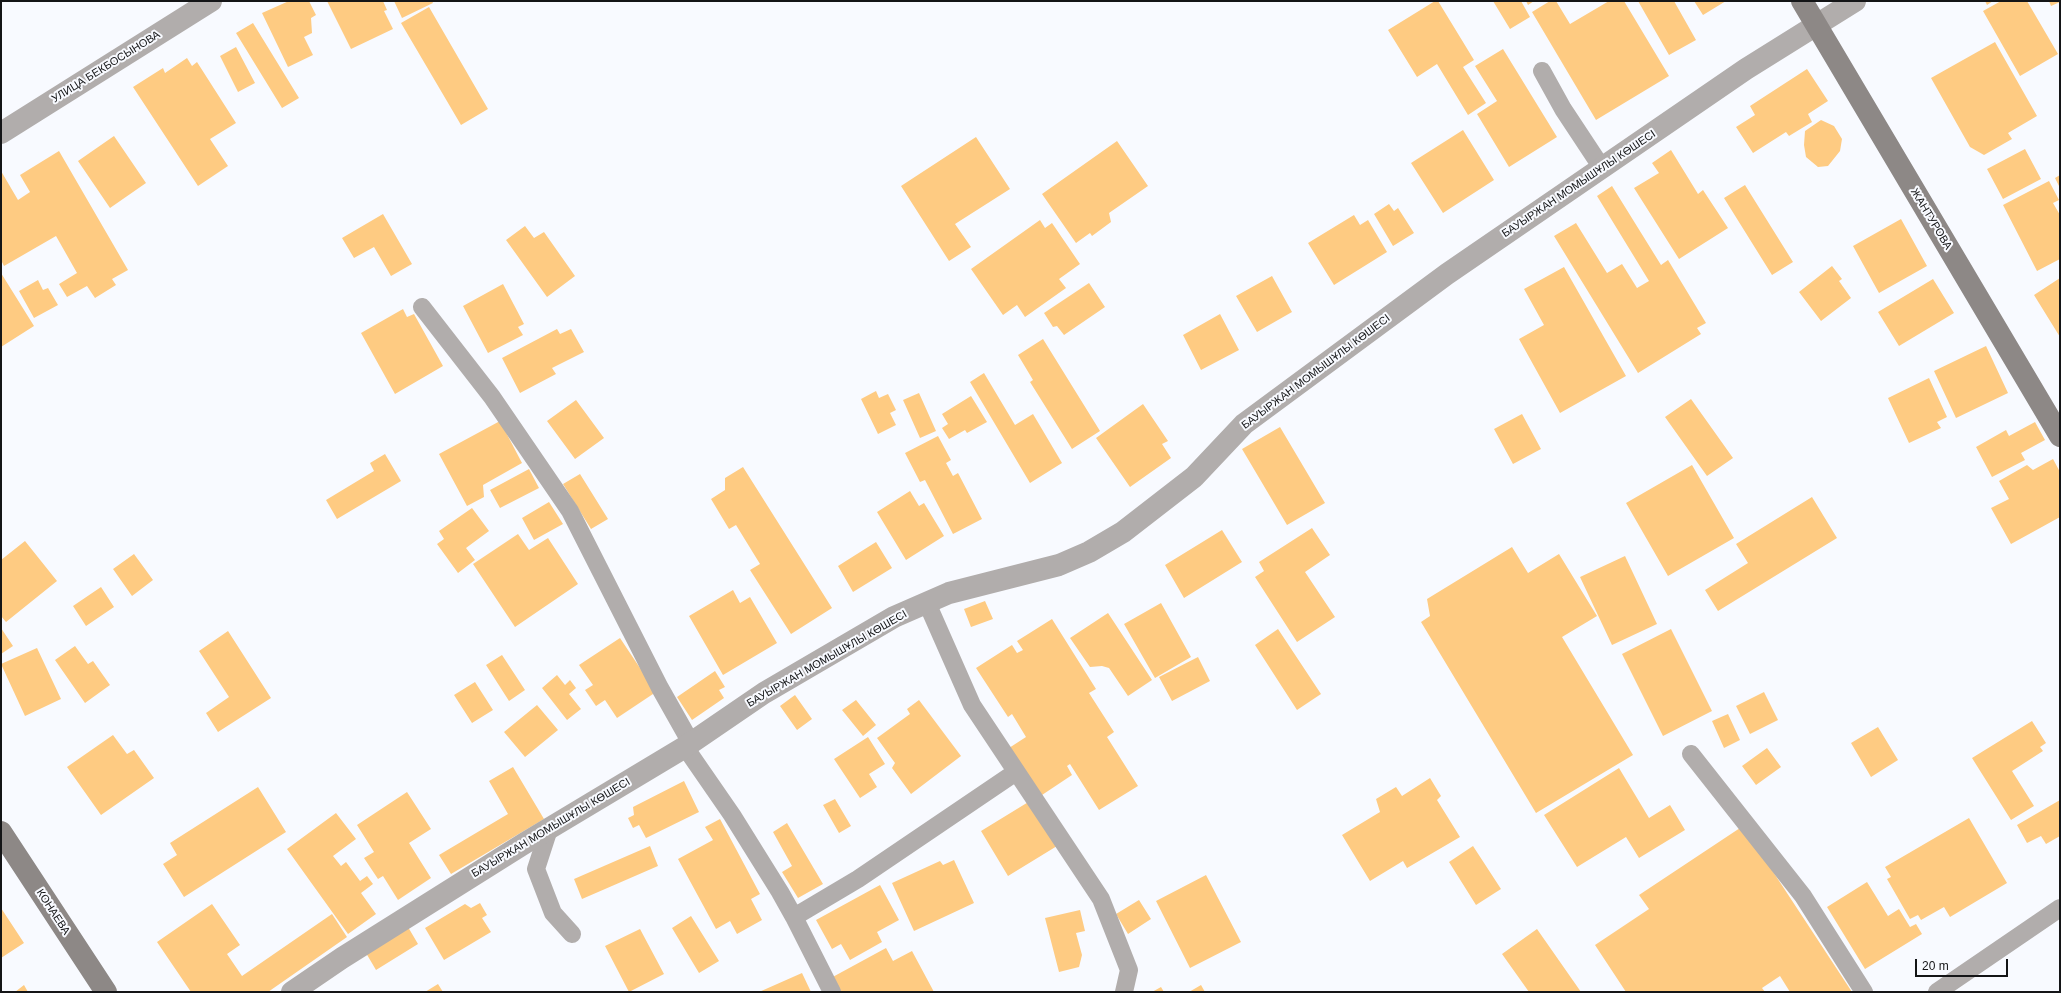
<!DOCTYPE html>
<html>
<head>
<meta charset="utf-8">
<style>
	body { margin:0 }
	#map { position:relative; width:2061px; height:993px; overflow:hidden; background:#f8faff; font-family:Arial,sans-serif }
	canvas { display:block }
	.frame { position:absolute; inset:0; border:2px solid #141517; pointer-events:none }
	.scale { position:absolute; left:1915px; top:959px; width:93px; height:18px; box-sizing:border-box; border:2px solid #141517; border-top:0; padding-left:5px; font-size:12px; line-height:14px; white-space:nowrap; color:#141517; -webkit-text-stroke:3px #f8faff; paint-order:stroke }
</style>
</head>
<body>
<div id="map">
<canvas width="2061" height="993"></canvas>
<div class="frame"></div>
<div class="scale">20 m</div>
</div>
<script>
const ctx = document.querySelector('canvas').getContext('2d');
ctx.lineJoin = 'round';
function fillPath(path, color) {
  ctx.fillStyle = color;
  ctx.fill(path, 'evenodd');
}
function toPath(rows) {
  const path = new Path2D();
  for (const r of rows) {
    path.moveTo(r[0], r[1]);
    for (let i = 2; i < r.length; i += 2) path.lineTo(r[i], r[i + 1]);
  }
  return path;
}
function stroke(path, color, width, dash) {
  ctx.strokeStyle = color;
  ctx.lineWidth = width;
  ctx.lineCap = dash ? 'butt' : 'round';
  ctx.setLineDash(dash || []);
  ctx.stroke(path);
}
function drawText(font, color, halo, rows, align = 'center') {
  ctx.font = font + ' Arial,sans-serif';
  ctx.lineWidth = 4;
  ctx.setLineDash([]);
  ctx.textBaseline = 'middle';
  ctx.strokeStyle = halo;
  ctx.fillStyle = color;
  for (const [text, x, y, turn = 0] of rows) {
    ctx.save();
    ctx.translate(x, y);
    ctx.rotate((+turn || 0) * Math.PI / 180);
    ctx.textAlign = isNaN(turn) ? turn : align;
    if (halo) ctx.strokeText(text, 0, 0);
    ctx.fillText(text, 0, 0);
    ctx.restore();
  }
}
fillPath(toPath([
	[289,1,309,1,316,15,311,18,312,33,304,37,313,55,288,67,262,13],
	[327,1,383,1,387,10,384,11,393,29,351,49],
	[394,1,432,1,433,3,402,18],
	[1435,1,1438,1,1474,60,1463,67,1486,103,1468,115,1437,64,1417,77,1388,30],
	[1493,1,1521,1,1530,17,1510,29],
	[1526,1,1534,1,1528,5],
	[1550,1,1556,1,1570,24,1609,1,1624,1,1669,76,1596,120,1532,12],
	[1638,1,1674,1,1696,40,1669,55],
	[1694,1,1726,1,1703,15],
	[1985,1,1993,1,1987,5],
	[2001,1,2027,1,2058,54,2020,76,1983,11],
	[2049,1,2060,1,2060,2,2051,6],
	[429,7,488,109,461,125,401,23],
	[253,23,299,98,282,108,236,33],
	[1995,42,2037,116,2008,133,2012,139,1984,155,1970,147,1931,78],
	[236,47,255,83,238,92,220,56],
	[1503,49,1557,137,1509,167,1477,114,1497,101,1475,66],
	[187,58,192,66,197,62,236,123,210,139,228,166,198,186,133,87,163,68,165,73],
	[1807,69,1828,101,1808,114,1812,122,1789,136,1786,132,1753,153,1736,127,1755,115,1750,106],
	[1821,120,1834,126,1842,139,1840,151,1828,166,1818,167,1806,157,1804,145,1805,131],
	[1463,130,1494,180,1443,213,1411,163],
	[114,136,146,183,110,208,78,161],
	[976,137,1010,189,955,224,971,247,949,261,901,186],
	[1117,141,1148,186,1109,213,1111,222,1092,236,1090,233,1076,243,1042,194],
	[2025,149,2041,179,2003,199,1987,169],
	[1671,150,1698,194,1703,190,1728,228,1679,259,1634,188,1659,173,1652,163],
	[59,151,128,270,112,279,116,285,95,298,87,286,67,297,59,284,77,273,56,236,4,266,1,260,1,171,18,200,30,192,20,175],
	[2060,175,2060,188,2055,178],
	[2049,181,2059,200,2053,203,2060,215,2060,259,2037,271,2003,205],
	[1745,185,1793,262,1772,275,1724,198],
	[1612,186,1661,265,1668,260,1706,323,1697,328,1701,334,1638,373,1554,236,1576,223,1607,273,1622,264,1637,288,1649,281,1597,196],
	[1389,204,1394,211,1398,208,1414,233,1393,246,1374,214],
	[383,214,412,264,391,276,374,247,354,258,342,238],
	[1354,215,1360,225,1368,220,1387,252,1334,285,1308,243],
	[1901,219,1927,266,1879,293,1853,246],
	[1040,220,1045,228,1052,223,1080,264,1059,279,1066,288,1025,317,1017,305,1003,315,971,269],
	[525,226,534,238,544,232,575,276,547,297,506,240],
	[1832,266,1842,279,1839,281,1851,298,1821,321,1799,292],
	[1564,267,1626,376,1560,413,1519,339,1544,325,1524,289],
	[1,273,34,326,1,347],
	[1272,276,1292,312,1257,332,1236,296],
	[2060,278,2060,337,2034,295],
	[1933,279,1954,313,1899,346,1878,312],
	[38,280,43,290,48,288,58,305,34,318,19,291],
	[1089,283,1105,307,1064,335,1057,326,1053,327,1044,313],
	[503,284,524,324,518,327,523,335,488,353,463,306],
	[403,309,407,317,414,314,443,366,395,394,361,333],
	[1220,314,1239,350,1201,370,1183,335],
	[557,329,560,334,571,329,584,352,552,368,556,374,520,393,502,358],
	[1043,339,1100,431,1072,449,1030,382,1033,380,1018,355],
	[1986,346,2008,393,1956,418,1934,371],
	[984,373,1015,425,1033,414,1062,463,1030,483,970,382],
	[1929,378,1947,417,1937,422,1941,428,1909,443,1888,398],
	[876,391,879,398,888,394,896,410,890,413,896,425,878,434,861,399],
	[919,393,936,431,920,438,903,400],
	[971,396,987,422,967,433,965,430,949,439,942,428,948,424,942,414],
	[1691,399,1733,458,1707,476,1665,417],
	[576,400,604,438,575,459,547,421],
	[1143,404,1168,441,1162,444,1171,458,1130,487,1096,438],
	[1522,414,1541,449,1513,464,1494,429],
	[500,421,522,463,483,485,484,497,467,506,439,454],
	[2035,422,2045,440,2021,453,2025,460,1992,477,1976,447,2006,430,2009,436],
	[1280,427,1325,503,1287,525,1242,449],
	[938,436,951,460,946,463,953,476,958,473,982,519,953,534,925,480,920,482,905,453],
	[385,454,401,481,337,519,326,500,374,471,370,463],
	[2053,459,2060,472,2060,517,2011,544,1991,508,2009,499,1999,481,2027,465,2033,470],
	[1692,465,1734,538,1668,576,1626,503],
	[743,467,832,608,791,634,750,570,760,564,736,525,729,529,711,499,725,490,725,478],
	[529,469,539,488,500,508,490,490],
	[580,474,608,519,591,529,563,484],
	[910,491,919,506,924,503,944,536,906,560,877,512],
	[1812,497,1837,538,1718,611,1705,590,1748,563,1736,544],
	[549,502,563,524,534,540,522,518],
	[472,508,489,531,466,548,475,560,458,573,437,544,444,539,439,531],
	[1312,528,1330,555,1305,572,1335,617,1297,642,1255,577,1264,571,1259,562],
	[1222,530,1242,562,1184,598,1165,565],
	[518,534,529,550,548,538,578,584,515,627,473,564],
	[25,541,57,581,6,622,1,616,1,560],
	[876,542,892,568,853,592,838,566],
	[1512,547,1528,573,1559,554,1597,616,1562,637,1633,755,1536,813,1421,622,1430,616,1427,599],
	[134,554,153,580,132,596,113,569],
	[1625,556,1657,624,1612,645,1580,577],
	[101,587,114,607,86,626,73,606],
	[733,590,740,603,750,597,777,643,723,675,689,616],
	[985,601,993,619,971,627,964,609],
	[1161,603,1191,657,1155,678,1124,624],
	[1108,613,1152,680,1128,696,1109,668,1102,666,1090,667,1070,638],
	[1052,619,1096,689,1089,693,1114,732,1107,737,1138,786,1099,810,1070,764,1067,766,1072,775,1039,797,1009,748,1026,737,1012,714,1008,717,976,668,1012,645,1017,653,1023,650,1017,641],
	[1,628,13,646,1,654],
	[1278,629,1321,694,1297,710,1255,645],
	[1671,629,1712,711,1663,736,1622,654],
	[228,631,271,698,218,732,206,713,229,697,199,651],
	[620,638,656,692,617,718,605,700,596,706,585,690,593,685,579,665],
	[75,646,88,664,93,661,110,685,85,703,55,660],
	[37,648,61,699,25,716,1,664],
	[502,655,525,690,509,701,486,665],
	[1198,657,1210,681,1172,701,1159,677],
	[715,671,725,687,719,690,724,698,692,720,677,697],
	[557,675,565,685,570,680,576,688,569,694,581,709,567,720,542,688],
	[475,682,493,710,472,723,454,695],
	[1764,692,1778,720,1750,734,1736,706],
	[795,695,812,719,797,730,780,706],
	[856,700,876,725,863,736,842,710],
	[919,700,961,756,911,794,892,768,895,763,877,738,910,714,907,709],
	[537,705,558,730,525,757,504,732],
	[1728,714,1740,740,1724,748,1712,721],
	[2032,721,2046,743,2040,747,2043,751,2012,771,2034,806,2011,820,1972,758],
	[1878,727,1898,760,1871,777,1851,743],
	[113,735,127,754,134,750,154,778,101,815,67,767],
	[868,737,885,764,869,774,877,787,860,798,834,759],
	[1767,748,1781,767,1756,785,1742,766],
	[513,767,544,819,451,874,439,855,508,814,489,781],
	[1619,768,1649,818,1670,805,1685,830,1639,858,1626,837,1577,867,1544,815],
	[1430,778,1441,796,1437,800,1460,837,1407,868,1403,861,1370,881,1342,835,1380,812,1376,799,1396,787,1402,796],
	[684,781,699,812,646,838,639,825,633,828,628,818,634,815,633,807],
	[258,787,286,832,184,897,163,864,177,855,170,843],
	[407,792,431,829,409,843,431,878,398,900,383,876,378,879,364,858,374,852,357,825],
	[835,799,851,826,839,833,823,805],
	[2060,800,2060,836,2046,844,2041,836,2027,843,2017,825],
	[1030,801,1057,846,1008,876,981,831],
	[336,813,356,839,333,856,341,866,346,862,360,881,367,876,373,884,361,893,376,914,348,934,287,849],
	[1969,818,2007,883,1950,917,1944,907,1921,920,1918,915,1910,919,1887,879,1891,877,1885,867],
	[720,819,760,894,751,899,762,920,737,934,730,921,716,929,678,859,713,840,705,827],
	[787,823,823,884,798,898,782,872,792,866,773,832],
	[1743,826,1852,992,1790,992,1780,976,1762,988,1765,992,1626,992,1595,945,1649,909,1639,895],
	[650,846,658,866,582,899,574,879],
	[1473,846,1501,889,1476,905,1449,862],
	[954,860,974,903,914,931,892,883,940,861,943,865],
	[1206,875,1241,942,1190,968,1156,901],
	[1867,882,1888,916,1899,909,1910,927,1916,924,1922,934,1865,969,1827,907],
	[880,885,899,920,877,932,882,942,850,960,841,944,832,949,816,920],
	[1139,900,1151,919,1128,934,1116,914],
	[480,903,487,915,482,918,491,932,444,960,425,928,465,904,471,908],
	[212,904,240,945,227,954,242,976,332,914,347,937,268,992,191,992,157,942],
	[1,908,24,943,1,958],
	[1080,910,1085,931,1076,933,1082,955,1079,967,1059,972,1045,918],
	[691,916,719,961,699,973,672,928],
	[408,927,418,944,376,970,366,953],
	[640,929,664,974,629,992,605,946],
	[1537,929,1581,992,1529,992,1502,954],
	[886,948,893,961,912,951,934,992,836,992,829,979],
	[802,973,811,992,759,992],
	[438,984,443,992,425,992],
	[24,985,28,992,15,992],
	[1201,985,1205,992,1189,992],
	[1161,987,1164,992,1152,992]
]), '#fecb82');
stroke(toPath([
	[1542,71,1563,109,1602,168],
	[422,307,492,397,570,511,660,688,691,743],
	[927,603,972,705,1101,899,1129,970,1124,992],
	[685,747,732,815,780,892,794,917,832,992],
	[1691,754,1803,896,1864,992],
	[549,829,536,869,553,913,572,934],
	[794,917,858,879,1016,772],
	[1937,992,2060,908]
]), '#b1adac', 18);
stroke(toPath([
	[1,133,211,1],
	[292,992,342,958,525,843,685,747,764,693,894,617,949,593,1059,565,1089,552,1123,532,1194,477,1244,424,1447,274,1746,69,1855,1]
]), '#b1adac', 22);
stroke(toPath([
	[1802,1,2060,436],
	[1,832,106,992]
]), '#8d8886', 22);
drawText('11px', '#141517', '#f8faff', [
	["УЛИЦА БЕКБОСЫНОВА",106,67,-32],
	["БАУЫРЖАН МОМЫШҰЛЫ КӨШЕСІ",1579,184,-34],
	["ЖАНТУРОВА",1931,219,59],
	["БАУЫРЖАН МОМЫШҰЛЫ КӨШЕСІ",1316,372,-37],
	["БАУЫРЖАН МОМЫШҰЛЫ КӨШЕСІ",827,659,-30],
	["БАУЫРЖАН МОМЫШҰЛЫ КӨШЕСІ",551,828,-31],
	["КОНАЕВА",53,912,57]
]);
</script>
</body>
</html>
